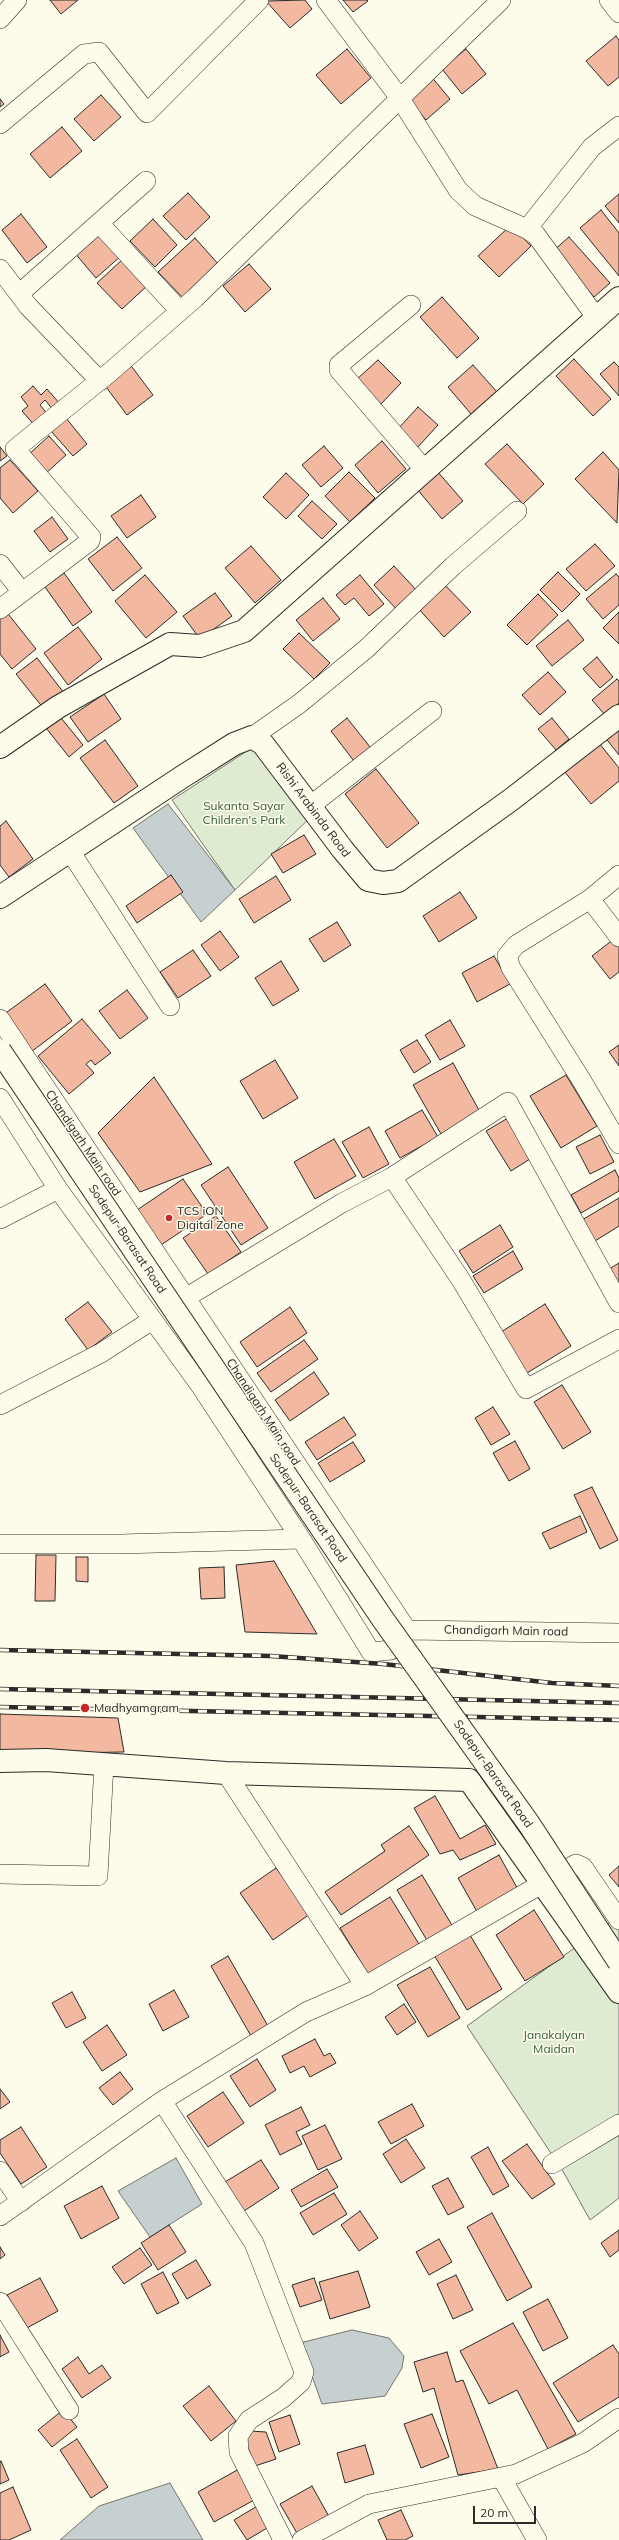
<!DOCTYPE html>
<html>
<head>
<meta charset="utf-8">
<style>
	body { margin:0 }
	#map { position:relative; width:619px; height:2540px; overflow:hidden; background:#fdfbea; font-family:Mulish,sans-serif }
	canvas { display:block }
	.scale { position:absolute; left:473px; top:2506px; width:63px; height:18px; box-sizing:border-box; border:2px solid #2b2b2b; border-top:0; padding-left:5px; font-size:12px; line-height:14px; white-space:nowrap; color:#2b2b2b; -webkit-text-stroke:3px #fdfbea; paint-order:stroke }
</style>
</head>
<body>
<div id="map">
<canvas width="619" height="2540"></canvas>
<div class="scale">20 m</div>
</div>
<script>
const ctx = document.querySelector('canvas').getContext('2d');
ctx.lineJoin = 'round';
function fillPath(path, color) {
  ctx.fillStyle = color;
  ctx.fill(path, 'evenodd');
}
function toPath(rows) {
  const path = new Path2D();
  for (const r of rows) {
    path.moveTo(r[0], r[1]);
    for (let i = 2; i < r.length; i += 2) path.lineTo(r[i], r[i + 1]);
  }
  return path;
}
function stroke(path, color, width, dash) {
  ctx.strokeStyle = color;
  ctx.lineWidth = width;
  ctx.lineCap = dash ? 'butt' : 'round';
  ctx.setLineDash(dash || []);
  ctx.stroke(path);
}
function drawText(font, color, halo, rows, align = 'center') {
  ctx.font = font + ' Mulish,sans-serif';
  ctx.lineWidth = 3;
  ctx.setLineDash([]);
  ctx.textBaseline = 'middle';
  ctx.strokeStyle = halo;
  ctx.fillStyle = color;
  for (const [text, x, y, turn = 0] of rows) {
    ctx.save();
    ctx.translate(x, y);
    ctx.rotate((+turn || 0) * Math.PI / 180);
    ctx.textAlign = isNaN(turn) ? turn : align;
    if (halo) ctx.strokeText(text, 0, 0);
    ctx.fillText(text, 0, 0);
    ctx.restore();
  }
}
const green = toPath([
	[253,747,313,815,235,890,172,800,253,747],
	[613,1920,619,1929,619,2198,590,2220,564,2173,467,2026,613,1920]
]);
fillPath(green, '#deebd1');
stroke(green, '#74746e', 1);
const water = toPath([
	[168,804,235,890,201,922,133,828,168,804],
	[176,2158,202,2204,150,2237,118,2191,176,2158],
	[352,2330,389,2338,404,2356,402,2368,385,2396,322,2404,300,2343,352,2330],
	[170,2483,203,2540,60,2540,99,2506,170,2483]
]);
fillPath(water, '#c7d0d0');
stroke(water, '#74746e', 1);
const building = toPath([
	[50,0,78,0,61,14,50,0],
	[305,0,312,9,290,28,266,1,305,0],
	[343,0,367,0,368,1,353,12,343,0],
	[616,36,619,40,619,77,608,86,586,61,616,36],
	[347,49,371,78,341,104,316,75,347,49],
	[466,49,486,74,462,94,442,69,466,49],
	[429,74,450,99,426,120,405,95,429,74],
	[101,95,121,117,94,141,74,119,101,95],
	[0,99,4,104,0,107,0,99],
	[62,127,82,151,50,178,30,154,62,127],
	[188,193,210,217,186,240,163,216,188,193],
	[619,194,619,223,605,206,619,194],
	[601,210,619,233,619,276,580,228,601,210],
	[21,214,47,247,27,263,2,230,21,214],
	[153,219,177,245,155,267,130,241,153,219],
	[511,225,531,246,499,277,478,256,511,225],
	[98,229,122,255,96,278,73,251,98,229],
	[569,237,610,283,594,297,553,251,569,237],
	[195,238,220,266,184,299,158,272,195,238],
	[123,259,148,285,122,309,97,283,123,259],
	[249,264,271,289,245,312,223,286,249,264],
	[442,297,479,338,457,358,420,317,442,297],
	[574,359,611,399,593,416,556,376,574,359],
	[378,360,401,383,381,404,357,379,378,360],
	[614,362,619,367,619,396,600,374,614,362],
	[129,363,153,395,127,415,103,383,129,363],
	[473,365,497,392,471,414,448,387,473,365],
	[33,386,41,395,47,389,61,405,54,411,45,400,40,405,49,416,36,427,22,411,28,406,21,397,33,386],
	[418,407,438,425,417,448,397,430,418,407],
	[66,418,87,444,73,456,51,431,66,418],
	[49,436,66,455,44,475,27,456,49,436],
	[382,441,406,469,378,493,355,465,382,441],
	[507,444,544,484,523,504,485,464,507,444],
	[324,446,343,468,321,487,302,465,324,446],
	[0,447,7,456,0,461,0,447],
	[603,452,619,470,617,523,575,479,603,452],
	[10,460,38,491,13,513,0,498,0,468,10,460],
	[437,471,463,501,442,519,417,489,437,471],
	[349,472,375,498,350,522,325,496,349,472],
	[286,473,309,495,286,519,263,497,286,473],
	[141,495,156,517,127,538,111,516,141,495],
	[312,501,337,524,322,539,298,516,312,501],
	[52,517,68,539,50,552,34,531,52,517],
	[117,537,142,568,113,591,88,559,117,537],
	[595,544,615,566,586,591,566,569,595,544],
	[251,546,281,580,255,603,225,568,251,546],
	[394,566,419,593,399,612,374,585,394,566],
	[558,572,580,594,562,612,540,590,558,572],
	[64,573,92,612,73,626,45,587,64,573],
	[616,574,619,577,619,605,603,619,586,599,616,574],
	[145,575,177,612,146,638,115,601,145,575],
	[360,575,384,604,369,616,354,598,345,605,336,595,360,575],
	[443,583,471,612,444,637,417,607,443,583],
	[215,593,232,616,200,639,183,616,215,593],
	[538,594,558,615,527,645,507,625,538,594],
	[323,598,340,619,313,641,296,620,323,598],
	[5,610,36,649,12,669,0,654,0,614,5,610],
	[619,612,619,644,603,628,619,612],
	[568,620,584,640,552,666,536,646,568,620],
	[78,627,102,659,68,685,44,653,78,627],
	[299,633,330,663,314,679,283,649,299,633],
	[597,657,613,677,600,688,583,669,597,657],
	[37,658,64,693,44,709,16,674,37,658],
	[548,672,566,692,540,715,522,695,548,672],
	[617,679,619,681,619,703,605,715,592,700,617,679],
	[104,694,121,719,88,742,70,717,104,694],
	[57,713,83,745,69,757,43,724,57,713],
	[347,718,374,752,357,765,331,731,347,718],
	[552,718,569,739,556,750,538,729,552,718],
	[619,724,619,755,604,736,619,724],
	[595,738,619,768,619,781,591,804,560,766,595,738],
	[105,740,138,786,114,803,80,758,105,740],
	[376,769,419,823,387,848,345,794,376,769],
	[6,821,33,859,9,877,0,865,0,826,6,821],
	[304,835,316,854,283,873,271,854,304,835],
	[171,875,183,892,137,923,126,906,171,875],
	[276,876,291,900,254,923,239,899,276,876],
	[460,892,477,918,439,942,423,916,460,892],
	[337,922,351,945,324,962,309,939,337,922],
	[220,931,239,957,220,971,201,945,220,931],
	[614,939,619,946,619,972,610,979,592,956,614,939],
	[193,950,211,976,178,998,160,972,193,950],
	[494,956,510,984,477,1002,462,973,494,956],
	[281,961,299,990,273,1006,255,978,281,961],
	[45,984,72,1021,31,1052,3,1015,45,984],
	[127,990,148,1018,120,1039,99,1011,127,990],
	[82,1019,111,1053,95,1065,91,1060,86,1064,94,1073,69,1094,38,1056,82,1019],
	[450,1020,465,1046,440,1060,425,1035,450,1020],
	[417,1040,431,1062,414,1073,400,1050,417,1040],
	[619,1045,619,1066,609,1052,619,1045],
	[275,1060,298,1098,263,1119,240,1081,275,1060],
	[453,1063,480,1112,441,1134,413,1085,453,1063],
	[566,1075,597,1126,561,1148,530,1096,566,1075],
	[154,1077,212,1164,140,1192,98,1133,154,1077],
	[422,1110,438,1137,400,1158,385,1131,422,1110],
	[508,1118,533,1157,511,1171,486,1131,508,1118],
	[369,1127,389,1164,363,1178,342,1142,369,1127],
	[600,1135,614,1162,590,1174,576,1147,600,1135],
	[334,1139,356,1176,315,1199,294,1162,334,1139],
	[228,1167,268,1228,241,1245,201,1185,228,1167],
	[615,1170,619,1178,619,1191,581,1213,571,1195,615,1170],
	[183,1179,207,1214,161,1245,137,1210,183,1179],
	[619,1198,619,1226,595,1241,582,1220,619,1198],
	[216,1216,241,1252,208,1274,183,1238,216,1216],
	[500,1225,513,1247,473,1273,459,1251,500,1225],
	[513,1251,523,1269,484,1293,473,1276,513,1251],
	[619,1263,619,1291,606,1271,619,1263],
	[88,1302,112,1332,88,1350,65,1319,88,1302],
	[545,1304,571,1346,527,1373,501,1332,545,1304],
	[290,1307,307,1333,257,1367,240,1342,290,1307],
	[304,1340,318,1359,271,1392,257,1373,304,1340],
	[314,1372,329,1394,290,1421,275,1400,314,1372],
	[562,1385,591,1432,563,1449,534,1402,562,1385],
	[493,1407,510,1434,491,1445,475,1418,493,1407],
	[344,1417,356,1435,317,1460,305,1442,344,1417],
	[515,1441,530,1469,509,1481,493,1453,515,1441],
	[353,1442,365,1461,330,1482,318,1463,353,1442],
	[592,1487,618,1540,600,1549,574,1495,592,1487],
	[580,1516,587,1532,550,1549,542,1533,580,1516],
	[36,1555,56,1555,55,1601,35,1601,36,1555],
	[76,1557,88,1557,88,1582,76,1581,76,1557],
	[274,1561,317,1634,245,1632,236,1565,274,1561],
	[224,1567,225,1598,201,1599,199,1568,224,1567],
	[0,1714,118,1718,124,1752,0,1754,0,1714],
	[435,1796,460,1839,485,1825,496,1844,460,1860,453,1850,440,1854,414,1808,435,1796],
	[409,1826,429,1855,341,1915,325,1892,385,1851,381,1845,409,1826],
	[499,1855,521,1895,480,1917,458,1878,499,1855],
	[619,1866,619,1887,609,1875,619,1866],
	[276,1868,310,1914,273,1940,240,1893,276,1868],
	[422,1875,456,1932,431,1947,397,1890,422,1875],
	[390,1897,422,1949,372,1980,340,1928,390,1897],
	[534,1910,564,1957,525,1981,496,1935,534,1910],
	[470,1935,502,1989,467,2010,434,1955,470,1935],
	[228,1956,268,2026,251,2036,211,1966,228,1956],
	[430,1967,460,2018,428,2037,397,1985,430,1967],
	[174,1990,189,2017,163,2031,149,2004,174,1990],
	[72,1992,86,2018,66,2028,52,2003,72,1992],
	[404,2004,416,2022,397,2035,385,2017,404,2004],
	[107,2025,127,2055,102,2071,83,2042,107,2025],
	[315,2039,324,2056,330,2053,336,2063,310,2077,304,2066,290,2073,282,2056,315,2039],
	[257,2059,276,2090,250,2107,230,2076,257,2059],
	[120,2072,133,2089,113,2105,99,2088,120,2072],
	[0,2089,10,2102,0,2109,0,2089],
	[223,2092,244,2123,208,2147,187,2116,223,2092],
	[412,2104,424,2126,391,2144,378,2122,412,2104],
	[301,2107,310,2125,296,2132,302,2144,280,2155,265,2125,301,2107],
	[325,2125,342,2159,318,2170,302,2136,325,2125],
	[21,2127,47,2167,21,2184,0,2153,0,2140,21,2127],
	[406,2139,425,2168,401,2183,383,2154,406,2139],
	[527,2144,555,2184,532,2199,502,2161,527,2144],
	[488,2147,509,2186,493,2195,471,2157,488,2147],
	[261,2160,279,2188,244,2211,225,2182,261,2160],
	[327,2169,338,2187,301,2207,291,2190,327,2169],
	[448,2178,464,2207,448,2215,432,2186,448,2178],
	[102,2186,119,2218,81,2239,64,2206,102,2186],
	[334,2193,347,2214,313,2235,300,2213,334,2193],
	[360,2211,378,2238,359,2251,341,2225,360,2211],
	[492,2213,532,2287,507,2301,467,2227,492,2213],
	[169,2225,186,2252,158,2270,141,2243,169,2225],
	[619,2230,619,2250,610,2257,601,2243,619,2230],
	[439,2239,452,2262,429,2275,416,2252,439,2239],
	[0,2247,5,2255,0,2259,0,2247],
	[140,2248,152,2265,124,2284,112,2267,140,2248],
	[196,2260,211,2285,187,2299,172,2274,196,2260],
	[358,2271,370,2307,330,2319,319,2282,358,2271],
	[163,2272,179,2303,157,2314,141,2284,163,2272],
	[456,2275,473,2310,453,2319,437,2284,456,2275],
	[40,2278,58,2311,25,2329,7,2295,40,2278],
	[314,2278,322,2300,300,2307,292,2285,314,2278],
	[548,2299,568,2338,543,2351,523,2312,548,2299],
	[513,2323,576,2434,548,2449,517,2390,489,2404,460,2351,513,2323],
	[0,2335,9,2352,0,2357,0,2335],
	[613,2345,619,2354,619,2397,578,2422,553,2383,613,2345],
	[447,2352,456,2382,463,2380,498,2469,458,2475,434,2388,423,2392,414,2362,447,2352],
	[78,2357,89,2374,102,2365,111,2378,82,2398,62,2369,78,2357],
	[209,2386,236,2421,211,2441,183,2406,209,2386],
	[63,2410,77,2427,52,2447,38,2430,63,2410],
	[432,2414,449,2457,421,2468,404,2424,432,2414],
	[290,2415,300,2444,279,2452,269,2422,290,2415],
	[250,2431,266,2432,276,2459,255,2466,245,2440,250,2431],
	[77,2439,108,2487,91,2498,60,2450,77,2439],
	[365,2445,374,2474,345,2483,337,2453,365,2445],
	[1,2461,9,2480,0,2484,0,2462,1,2461],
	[239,2469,256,2499,214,2522,198,2492,239,2469],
	[312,2486,332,2522,301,2540,280,2504,312,2486],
	[13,2487,31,2530,9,2540,0,2540,0,2493,13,2487],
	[259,2505,272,2525,247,2540,234,2520,259,2505],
	[401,2510,413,2536,405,2540,387,2540,378,2520,401,2510]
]);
fillPath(building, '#f2b8a0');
stroke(building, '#2b2b2b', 1);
const street = toPath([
	[326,0,399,97,458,190,475,206,527,229,536,235,596,317],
	[609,0,619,13],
	[0,19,17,0],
	[0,124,84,54,99,52,147,113,259,0],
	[99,223,180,311],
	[527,229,592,147,619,126],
	[0,269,28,306,100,381],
	[19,294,146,181],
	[411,305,339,365,339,370,424,469],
	[0,564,22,592],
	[0,609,90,541,91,537,15,449,109,373,195,298,501,0],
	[252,737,299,704,366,649,453,566,517,511],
	[310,806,432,711],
	[70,851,170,1006],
	[619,875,590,899,516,945,507,956,511,968,582,1081,619,1144],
	[590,899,619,937],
	[0,1019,407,1630],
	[0,1098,58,1189,202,1388,301,1539,371,1652,391,1650,407,1630],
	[392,1177,508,1102,619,1303],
	[0,1219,58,1189],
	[187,1297,342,1203,392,1177,461,1280,526,1389,619,1339],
	[0,1405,101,1353,152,1320],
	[0,1544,121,1544,301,1539],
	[407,1630,619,1633],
	[226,1773,365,1986],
	[0,1874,98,1876,104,1764],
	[162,2101,254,2243,304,2372,301,2382,283,2398,249,2420,238,2436,239,2452,283,2540],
	[552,2164,619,2124],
	[0,2171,21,2202],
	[0,2216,162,2101,306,2012,365,1986,576,1864,583,1867,619,1920],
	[0,2302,69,2410],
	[501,2477,537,2540],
	[302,2540,369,2504,516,2474,583,2443,619,2418]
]);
const secondary = toPath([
	[0,747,58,707,170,644,200,646,244,631,619,298],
	[0,897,182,777,234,744,252,737,263,744,343,850,368,880,383,883,398,881,512,799,619,716],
	[0,1761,46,1760,226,1773,469,1780,619,1992]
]);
stroke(street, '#2b2b2b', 20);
stroke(secondary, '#2b2b2b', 24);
stroke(street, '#fdfbea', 19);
stroke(secondary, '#fdfbea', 22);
const rail = toPath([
	[0,1650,271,1656,383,1664,552,1683,619,1686],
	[0,1689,619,1703],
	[0,1707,619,1720]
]);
stroke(rail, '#2b2b2b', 4.5);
stroke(rail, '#fdfbea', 3, [9]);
const primaryBridge = toPath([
	[0,1051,382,1618,529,1824,619,1962]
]);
stroke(primaryBridge, '#2b2b2b', 24, []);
stroke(primaryBridge, '#fdfbea', 22);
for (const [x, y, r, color] of [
	[169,1218,4,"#c62828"],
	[85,1708,5,"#c62828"]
]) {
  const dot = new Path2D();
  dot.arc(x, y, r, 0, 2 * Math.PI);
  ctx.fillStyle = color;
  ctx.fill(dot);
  stroke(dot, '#fdfbea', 1.5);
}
drawText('12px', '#34623c', '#fdfbea', [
	["Sukanta Sayar",244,806],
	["Children's Park",244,820],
	["Janakalyan",554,2035],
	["Maidan",554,2049]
]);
drawText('12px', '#2b2b2b', '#fdfbea', [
	["Rishi Arabinda Road",313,810,53],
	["Chandigarh Main road",83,1143,56],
	["Sodepur-Barasat Road",127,1239,56],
	["Chandigarh Main road",263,1412,57],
	["Sodepur-Barasat Road",308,1508,56],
	["Chandigarh Main road",506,1631,1],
	["Sodepur-Barasat Road",493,1774,55]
]);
drawText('12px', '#2b2b2b', '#fdfbea', [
	["TCS iON",177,1211],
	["Digital Zone",177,1225],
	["Madhyamgram",94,1708]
], 'left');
</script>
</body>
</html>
